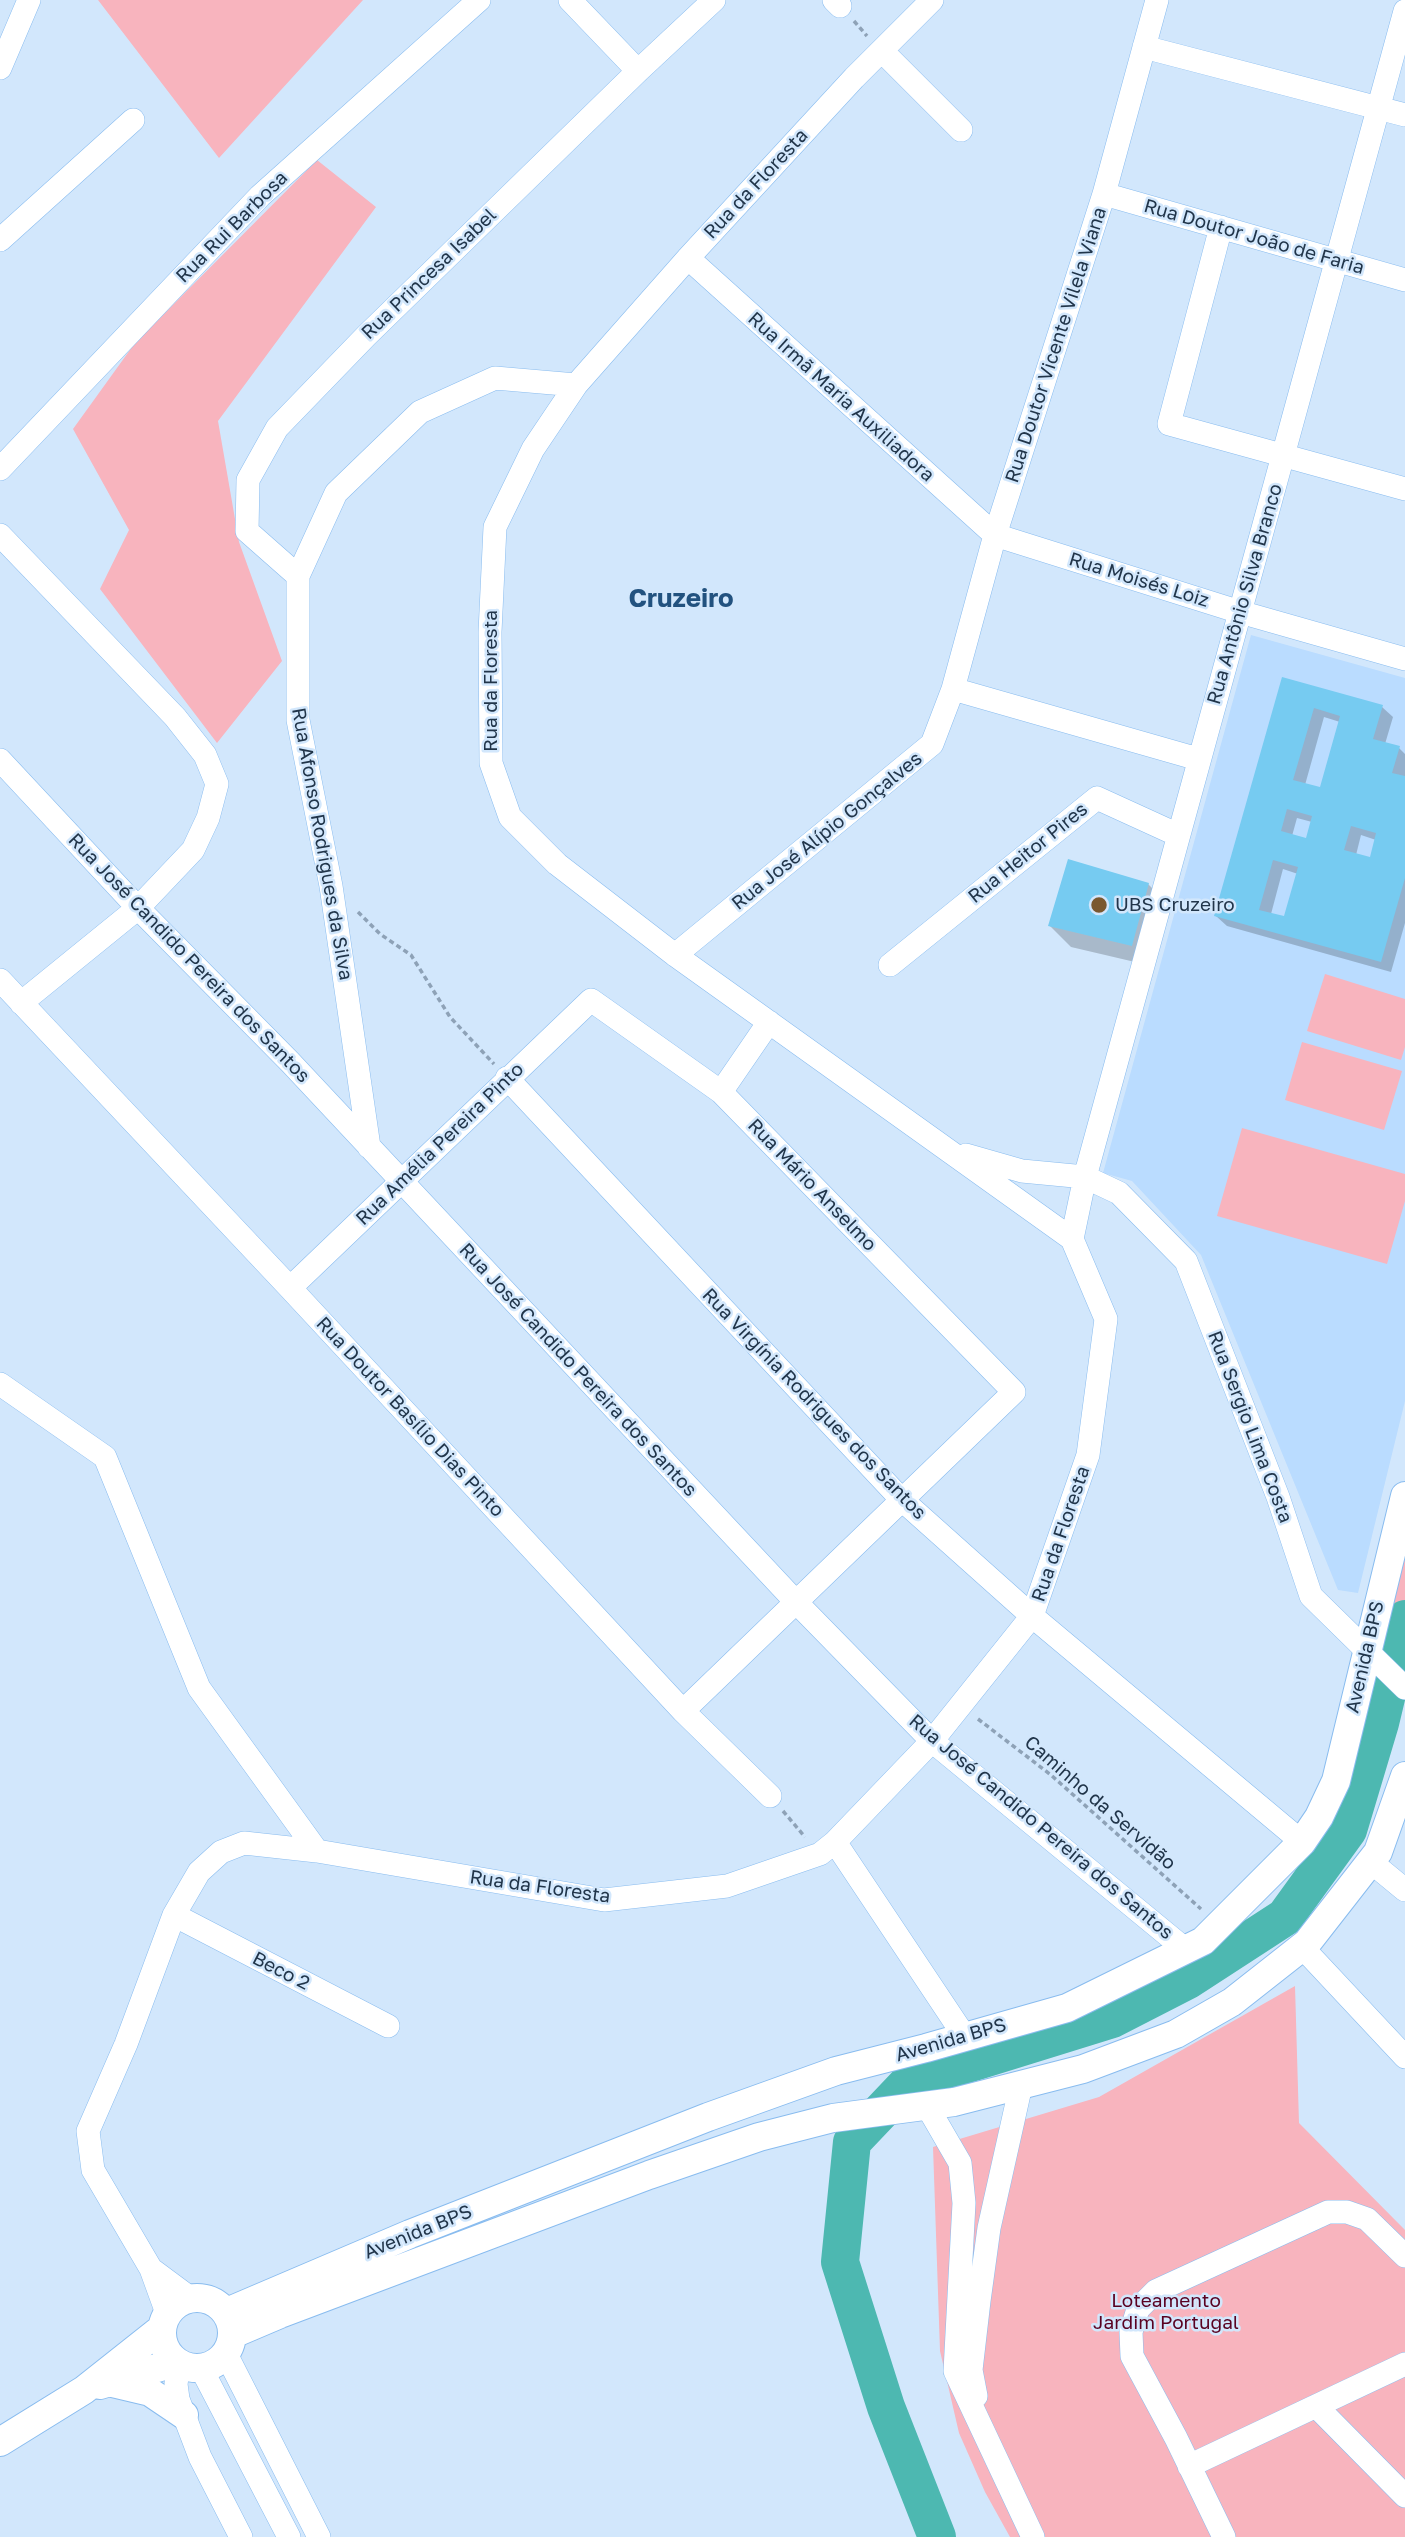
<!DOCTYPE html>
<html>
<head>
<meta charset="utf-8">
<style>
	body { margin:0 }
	canvas { display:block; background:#d2e7fc }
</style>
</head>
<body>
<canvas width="1405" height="2537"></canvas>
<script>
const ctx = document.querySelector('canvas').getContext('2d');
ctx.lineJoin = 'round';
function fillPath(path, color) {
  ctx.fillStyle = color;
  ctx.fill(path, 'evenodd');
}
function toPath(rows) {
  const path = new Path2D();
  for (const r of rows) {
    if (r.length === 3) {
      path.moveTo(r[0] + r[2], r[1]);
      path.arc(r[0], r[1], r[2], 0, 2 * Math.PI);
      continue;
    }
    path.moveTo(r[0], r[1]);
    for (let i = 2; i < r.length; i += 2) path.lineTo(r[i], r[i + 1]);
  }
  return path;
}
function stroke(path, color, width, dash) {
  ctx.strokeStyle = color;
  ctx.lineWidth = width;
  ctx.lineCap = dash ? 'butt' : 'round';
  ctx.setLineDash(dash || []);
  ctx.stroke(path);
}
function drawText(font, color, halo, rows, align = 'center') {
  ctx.font = font + ' "Golos Text",sans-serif';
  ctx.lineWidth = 5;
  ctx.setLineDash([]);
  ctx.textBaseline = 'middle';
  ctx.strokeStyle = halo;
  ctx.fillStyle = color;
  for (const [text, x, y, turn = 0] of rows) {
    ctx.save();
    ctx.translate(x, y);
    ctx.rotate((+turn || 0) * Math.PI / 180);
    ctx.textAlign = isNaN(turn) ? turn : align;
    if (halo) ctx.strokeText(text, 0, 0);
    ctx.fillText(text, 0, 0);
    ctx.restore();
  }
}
fillPath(toPath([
	[1251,635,1405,678,1405,1401,1358,1593,1338,1590,1201,1255,1132,1181,1103,1173]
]), '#badcff');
fillPath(toPath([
	[98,0,363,0,219,158],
	[317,160,376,207,218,421,239,542,282,661,217,743,100,589,129,530,73,429,135,343],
	[1325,974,1405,999,1405,1047,1401,1060,1307,1031],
	[1302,1042,1402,1071,1384,1130,1285,1100],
	[1242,1128,1405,1174,1405,1201,1387,1264,1217,1216],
	[1405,1533,1405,1671,1377,1641],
	[1295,1986,1299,2123,1405,2230,1405,2537,1010,2537,985,2492,959,2433,940,2351,933,2147,1099,2097]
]), '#f8b4be');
fillPath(toPath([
	[1283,679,1382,707,1393,717,1385,744,1399,748,1405,754,1405,923,1391,972,1227,926,1216,916],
	[1324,717,1340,722,1321,789,1305,785],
	[1297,818,1312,822,1307,840,1292,836],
	[1361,835,1376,840,1371,859,1356,855],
	[1283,869,1298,874,1285,918,1271,914],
	[1148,884,1169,905,1152,966,1071,947,1050,926]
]), '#0003');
stroke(toPath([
	[937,2537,886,2407,840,2262,852,2142,909,2082,1112,2019,1188,1980,1285,1917,1348,1830,1380,1723,1405,1619]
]), '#4db8b1', 38);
fillPath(toPath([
	[1282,677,1383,705,1373,739,1400,746,1392,773,1405,776,1405,878,1381,962,1214,916],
	[1314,708,1340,716,1320,787,1293,780],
	[1287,809,1312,816,1306,838,1281,831],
	[1351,826,1376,833,1370,857,1344,850],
	[1273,860,1298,867,1284,916,1259,910],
	[1068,859,1149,883,1132,946,1048,926]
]), '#76cbf1');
const minor = toPath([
	[570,0,638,71],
	[834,0,840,6],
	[1144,47,1405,115],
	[882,51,961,130],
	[0,68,29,0],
	[1104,194,1405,280],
	[1221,227,1169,424,1405,489],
	[0,240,133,120],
	[688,258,995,535,1240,612,1405,659],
	[0,469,260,196,479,0],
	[0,535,175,717,205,755,217,784,208,818,193,850,138,908,21,1003],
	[298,576,247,531,248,480,277,428,366,336,638,71,714,0],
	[953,689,1198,759],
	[0,760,138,908,290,1062,796,1602,932,1741,1186,1950],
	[675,955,932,744,953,689,995,535,1104,194,1157,0],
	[890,965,1097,798,1178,835],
	[0,980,290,1288,683,1711,770,1796],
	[507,1078,901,1499,1032,1616,1302,1842],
	[721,1092,769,1022],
	[369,1147,331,886,298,720,298,576,336,493,420,412,495,378,576,385],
	[966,1155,1022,1171,1085,1177,1119,1193,1186,1261,1278,1497,1311,1596,1405,1688],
	[1072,1239,1085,1177,1405,11],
	[290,1288,591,1000,721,1092,1014,1392,683,1711],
	[0,1384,105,1457,199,1688,317,1851],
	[835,1842,965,2037],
	[1371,1862,1405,1890],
	[174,1915,388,2026],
	[1302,1947,1405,2057],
	[927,2106,960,2163,964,2203,955,2371,1033,2537],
	[151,2269,190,2298],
	[167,2313,151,2269,93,2170,88,2131,126,2044,174,1915,199,1872,221,1852,244,1843,317,1851,604,1900,727,1886,820,1854,835,1842,932,1741,1032,1616,1088,1455,1106,1319,1072,1239,675,955,557,864,510,817,491,763,490,632,495,527,533,449,576,385,688,258,854,78,932,0],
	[226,2354,319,2537],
	[179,2364,176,2384,178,2399,200,2457,241,2537],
	[201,2368,289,2537],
	[976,2396,971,2370,979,2301,989,2228,1021,2085],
	[1316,2406,1405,2496],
	[1189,2466,1405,2364],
	[1224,2537,1176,2438,1132,2356,1131,2332,1138,2309,1156,2291,1328,2212,1347,2212,1367,2219,1405,2256]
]);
const major = toPath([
	[197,2333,35],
	[227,2312,410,2234,708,2117,836,2071,926,2048,1067,2008,1203,1941,1302,1842,1319,1817,1336,1781,1405,1496],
	[233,2334,280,2314,649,2175,759,2137,833,2118,954,2102,1083,2069,1176,2034,1232,2002,1307,1943,1378,1852,1405,1776],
	[112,2383,150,2392,184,2415],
	[100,2385,177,2362],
	[0,2442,84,2390,161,2329]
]);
stroke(minor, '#89bcef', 24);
stroke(major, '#89bcef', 30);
stroke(toPath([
	[854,21,867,36],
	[358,912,380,934,411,955,450,1017,494,1064],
	[978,1719,1051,1775,1201,1909],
	[783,1811,805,1837]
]), '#8ea2b7', 3.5, [5, 3.5]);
stroke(minor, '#fff', 23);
stroke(major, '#fff', 28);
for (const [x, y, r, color] of [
	[1099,905,9,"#7a582f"]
]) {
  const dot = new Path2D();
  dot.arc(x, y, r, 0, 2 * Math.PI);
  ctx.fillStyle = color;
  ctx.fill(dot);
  stroke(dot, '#d2e7fc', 2.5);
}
drawText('19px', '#21354a', '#d2e7fc', [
	["Rua da Floresta",756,184,-47],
	["Rua Rui Barbosa",232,227,-45],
	["Rua Doutor João de Faria",1254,237,16],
	["Rua Princesa Isabel",429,274,-44],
	["Rua Doutor Vicente Vilela Viana",1056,345,-72],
	["Rua Irmã Maria Auxiliadora",841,397,42],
	["Rua Moisés Loiz",1139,580,17],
	["Rua Antônio Silva Branco",1245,594,-74],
	["Rua da Floresta",491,681,-90],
	["Rua José Alípio Gonçalves",827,831,-39],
	["Rua Afonso Rodrigues da Silva",322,844,80],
	["Rua Heitor Pires",1028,853,-39],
	["Rua José Candido Pereira dos Santos",189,958,46],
	["Rua Amélia Pereira Pinto",440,1144,-44],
	["Rua Mário Anselmo",812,1185,46],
	["Rua José Candido Pereira dos Santos",578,1370,47],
	["Rua Virgínia Rodrigues dos Santos",814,1404,46],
	["Rua Doutor Basílio Dias Pinto",410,1417,47],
	["Rua Sergio Lima Costa",1250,1427,69],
	["Rua da Floresta",1061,1534,-71],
	["Avenida BPS",1365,1657,-77],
	["Caminho da Servidão",1100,1803,41],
	["Rua José Candido Pereira dos Santos",1041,1827,40],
	["Rua da Floresta",540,1887,8],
	["Beco 2",281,1971,27],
	["Avenida BPS",951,2040,-16],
	["Avenida BPS",418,2232,-22]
]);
drawText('19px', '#21354a', '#d2e7fc', [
	["UBS Cruzeiro",1115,905]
], 'left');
drawText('19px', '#590221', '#d2e7fc', [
	["Loteamento",1166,2301],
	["Jardim Portugal",1166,2323]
]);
drawText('bold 26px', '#22527f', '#d2e7fc', [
	["Cruzeiro",681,599]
]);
</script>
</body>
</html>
